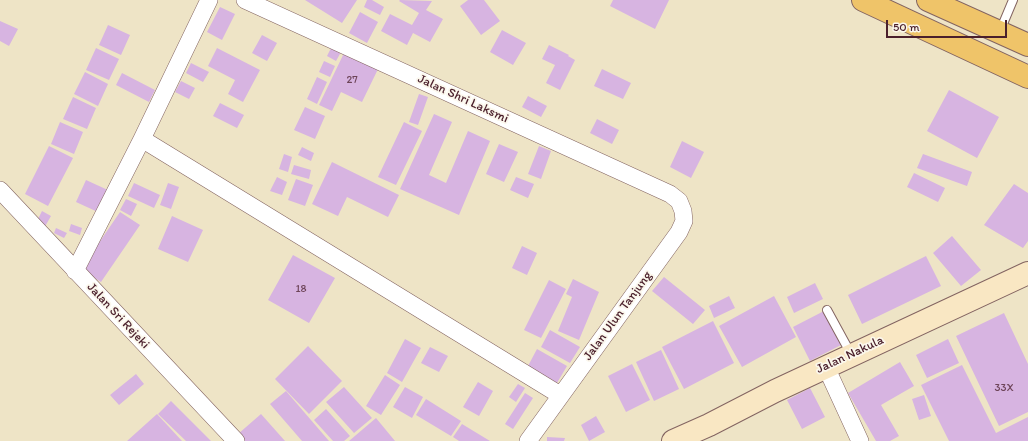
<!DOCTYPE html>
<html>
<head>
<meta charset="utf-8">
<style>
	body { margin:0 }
	#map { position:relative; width:1028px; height:441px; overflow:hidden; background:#eee4c6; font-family:Itim,sans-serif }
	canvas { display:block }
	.scale { position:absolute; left:886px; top:20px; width:121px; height:18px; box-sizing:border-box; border:2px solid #4a1f2b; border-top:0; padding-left:5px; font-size:12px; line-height:14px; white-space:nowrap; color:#4a1f2b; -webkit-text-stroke:3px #fbf7ec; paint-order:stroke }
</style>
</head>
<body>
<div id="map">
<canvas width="1028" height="441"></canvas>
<div class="scale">50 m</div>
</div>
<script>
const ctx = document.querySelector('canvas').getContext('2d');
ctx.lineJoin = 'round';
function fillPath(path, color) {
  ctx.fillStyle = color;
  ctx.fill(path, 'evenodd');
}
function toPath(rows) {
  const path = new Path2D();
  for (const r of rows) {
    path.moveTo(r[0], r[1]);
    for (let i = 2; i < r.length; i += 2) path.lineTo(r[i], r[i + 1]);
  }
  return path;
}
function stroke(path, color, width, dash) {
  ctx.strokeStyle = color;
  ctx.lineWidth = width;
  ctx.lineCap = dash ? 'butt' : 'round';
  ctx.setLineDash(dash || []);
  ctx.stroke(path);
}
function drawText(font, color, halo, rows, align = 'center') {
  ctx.font = font + ' Itim,sans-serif';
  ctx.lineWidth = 3.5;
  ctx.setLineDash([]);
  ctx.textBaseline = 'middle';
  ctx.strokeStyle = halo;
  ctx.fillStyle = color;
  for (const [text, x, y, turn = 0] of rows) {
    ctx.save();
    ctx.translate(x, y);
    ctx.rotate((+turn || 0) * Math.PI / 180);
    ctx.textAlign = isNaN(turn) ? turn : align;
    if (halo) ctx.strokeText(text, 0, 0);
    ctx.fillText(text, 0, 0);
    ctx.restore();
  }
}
fillPath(toPath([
	[305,0,357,0,342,23],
	[367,0,372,0,384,7,380,15,364,7],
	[400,0,432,1,426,10,443,19,430,42,413,33,407,45,381,31,390,14,412,25,419,13,399,1],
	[468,0,484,0,500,21,481,35,460,6],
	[613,0,669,0,655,29,610,6],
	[220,7,235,14,222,40,207,32],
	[360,12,378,22,367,43,349,33],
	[0,21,18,29,9,46,0,41],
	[108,25,130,35,121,55,99,45],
	[502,30,526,43,513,65,490,52],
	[262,35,277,43,267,61,252,53],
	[549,45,569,55,568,56,575,60,560,90,546,83,555,65,542,59],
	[332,46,341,52,336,61,327,56],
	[96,48,119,59,109,80,86,70],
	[217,48,260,70,243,102,228,94,235,80,208,66],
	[345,51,379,67,362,102,341,92,332,111,319,105],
	[324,61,335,66,330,77,319,72],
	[191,63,209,72,203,82,186,73],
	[602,69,631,83,623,99,594,86],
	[85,72,108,84,98,106,74,94],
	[122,73,155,90,149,102,116,85],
	[317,77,327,82,317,104,307,99],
	[181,81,195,88,189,99,175,92],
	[949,90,999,117,977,158,927,131],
	[419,94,428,97,418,125,409,122],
	[528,96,547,106,541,117,522,107],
	[73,97,96,108,87,129,63,119],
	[220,103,244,115,237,128,213,116],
	[305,107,325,116,315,139,294,130],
	[434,114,452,122,429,175,446,183,468,131,490,141,459,215,400,189],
	[597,119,619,130,612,144,590,133],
	[60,122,83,132,74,154,51,144],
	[404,122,422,131,396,185,378,177],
	[682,141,704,152,691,178,670,167],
	[499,144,518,152,504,182,486,174],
	[49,146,73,158,48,206,25,194],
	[539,146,551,151,541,179,528,174],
	[302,147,314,153,311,161,298,155],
	[284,154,292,157,288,172,279,169],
	[923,154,972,172,967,186,917,168],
	[332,162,399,195,388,217,347,197,338,216,312,204],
	[294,165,311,170,309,179,291,174],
	[914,173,945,188,938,202,907,187],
	[277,177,287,182,282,195,270,191],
	[516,177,534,184,528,198,510,190],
	[296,179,313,185,305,206,288,200],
	[86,180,110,191,100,213,76,202],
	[134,183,160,195,154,208,128,196],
	[168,183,179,187,171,209,160,205],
	[1014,184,1028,193,1028,241,1023,248,984,225],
	[126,199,137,204,131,216,120,210],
	[42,211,51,216,43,230,35,225],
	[120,212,140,225,101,282,81,269],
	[172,216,203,230,188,262,158,249],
	[71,224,82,228,80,235,69,231],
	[56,228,67,233,64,238,54,233],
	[952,236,981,270,961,286,933,253],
	[522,246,537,253,527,275,512,268],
	[293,255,335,278,309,323,268,300],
	[926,256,941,286,862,324,848,295],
	[664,277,705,310,693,324,652,291],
	[573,279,599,292,579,340,558,331,572,297,566,294],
	[549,280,566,289,541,338,524,330],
	[815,283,823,299,794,313,787,297],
	[729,296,735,308,714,318,709,306],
	[774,296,796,337,742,367,719,326],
	[824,311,841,345,810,361,793,327],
	[1004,313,1028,364,1028,412,999,426,956,336],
	[713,321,734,363,684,389,662,347],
	[550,330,580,347,570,363,541,347],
	[405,339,421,348,402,382,387,373],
	[948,339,959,363,927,378,916,355],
	[308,346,342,381,309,414,275,379],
	[430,347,448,356,439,372,421,363],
	[537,349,567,366,557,383,528,366],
	[661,350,679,389,654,401,636,362],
	[900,362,914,386,881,405,899,436,890,441,876,441,848,393],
	[632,364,650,400,626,412,608,376],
	[962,365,996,433,1028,417,1028,441,949,441,921,385],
	[136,374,144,384,119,405,110,395],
	[385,375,400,385,381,415,366,406],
	[478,382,493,391,479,416,463,407],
	[518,384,525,388,516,402,509,397],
	[344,387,372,418,354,433,326,402],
	[405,387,423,397,412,418,393,407],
	[810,388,825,417,802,429,787,400],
	[286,391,329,441,302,441,270,404],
	[525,393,533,398,513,429,505,424],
	[924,395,931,416,919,420,912,399],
	[426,399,461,421,451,436,416,415],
	[171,401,211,441,186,441,158,414],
	[326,409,350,436,344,441,333,441,314,420],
	[157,414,182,441,127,441],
	[261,414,285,441,244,441,238,434],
	[596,416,605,432,589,441,581,425],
	[376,418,395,441,349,441],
	[462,424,490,441,459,441,453,437],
	[547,437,565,438,564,441,547,441]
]), '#d7b4e1');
const lane = toPath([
	[1000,31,1013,0],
	[827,310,851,354]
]);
const street = toPath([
	[245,0,670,194,679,201,683,211,684,221,679,232,528,441],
	[142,139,560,395],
	[0,190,236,441],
	[75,271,142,139,209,0],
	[826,367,860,441]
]);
const secondary = toPath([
	[673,441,709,425,775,391,1028,273]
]);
const highway = toPath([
	[863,0,1028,77],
	[928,0,1028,45]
]);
stroke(lane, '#836461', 10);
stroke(street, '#836461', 18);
stroke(secondary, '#836461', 24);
stroke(highway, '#836461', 24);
stroke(lane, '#fff', 8);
stroke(street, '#fff', 17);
stroke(secondary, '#f9e7c3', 22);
stroke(highway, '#efc469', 22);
drawText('11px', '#6d4458', null, [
	["27",352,80],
	["18",301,289],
	["33X",1004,388]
]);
drawText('13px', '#4a1f2b', '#fbf7ec', [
	["Jalan Shri Laksmi",463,99,25],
	["Jalan Sri Rejeki",118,316,47],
	["Jalan Ulun Tanjung",618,316,-54],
	["Jalan Nakula",850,355,-25]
]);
</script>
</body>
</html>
